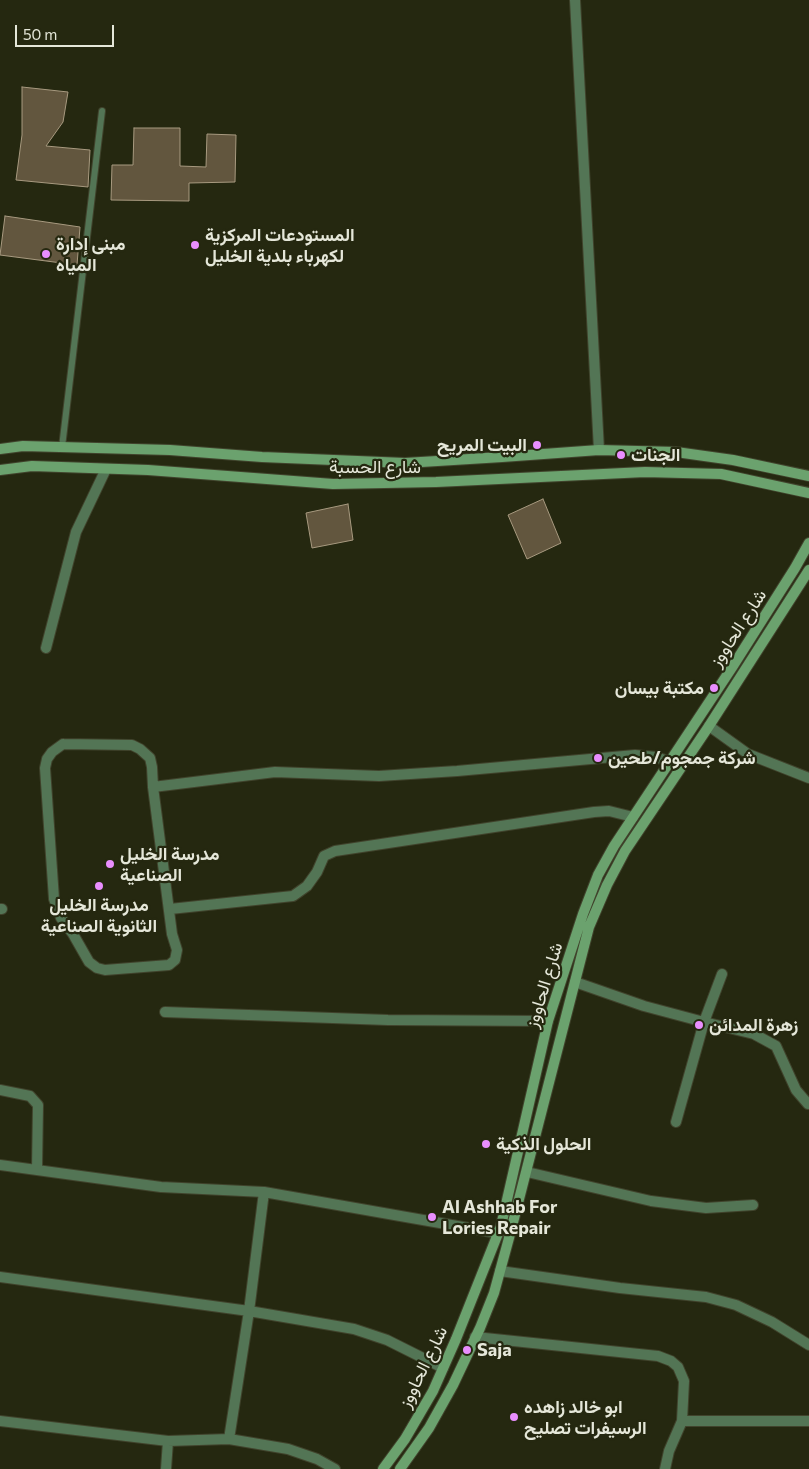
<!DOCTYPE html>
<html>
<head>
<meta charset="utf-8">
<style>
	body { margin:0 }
	#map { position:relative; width:809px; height:1469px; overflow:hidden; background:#252810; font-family:Commissioner,sans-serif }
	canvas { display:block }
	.scale { position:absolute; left:15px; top:25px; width:99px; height:22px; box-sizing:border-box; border:2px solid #e5e7d9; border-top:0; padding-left:6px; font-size:15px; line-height:18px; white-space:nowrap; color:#e5e7d9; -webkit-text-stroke:4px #252810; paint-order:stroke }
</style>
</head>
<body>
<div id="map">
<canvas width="809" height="1469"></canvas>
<div class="scale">50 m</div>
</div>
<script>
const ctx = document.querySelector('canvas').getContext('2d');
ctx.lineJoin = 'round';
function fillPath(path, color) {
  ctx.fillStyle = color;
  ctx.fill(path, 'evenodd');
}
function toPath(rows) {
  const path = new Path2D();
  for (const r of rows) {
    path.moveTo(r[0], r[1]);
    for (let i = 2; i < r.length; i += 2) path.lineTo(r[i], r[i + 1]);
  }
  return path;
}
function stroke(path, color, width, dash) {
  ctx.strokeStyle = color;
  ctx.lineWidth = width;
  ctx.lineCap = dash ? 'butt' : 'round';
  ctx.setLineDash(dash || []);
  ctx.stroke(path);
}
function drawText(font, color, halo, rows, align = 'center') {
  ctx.font = font + ' Commissioner,Vazirmatn,sans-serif';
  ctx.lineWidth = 4.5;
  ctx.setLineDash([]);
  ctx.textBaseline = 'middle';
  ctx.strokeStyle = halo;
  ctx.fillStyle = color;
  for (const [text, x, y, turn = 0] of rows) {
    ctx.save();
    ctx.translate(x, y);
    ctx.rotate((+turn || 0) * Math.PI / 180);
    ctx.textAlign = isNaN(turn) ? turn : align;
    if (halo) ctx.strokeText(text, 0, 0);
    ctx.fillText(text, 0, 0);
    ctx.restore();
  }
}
const building = toPath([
	[22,87,68,92,63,122,46,146,90,150,88,187,16,180,22,135,22,87],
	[134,128,180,128,180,166,206,167,207,134,236,135,235,182,189,183,189,201,111,200,112,165,133,165,134,128],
	[5,216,80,227,77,265,0,255,5,216],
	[543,499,561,543,527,559,508,515,543,499],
	[348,504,353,540,312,548,306,513,348,504]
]);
fillPath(building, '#62563e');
stroke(building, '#a89a80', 1);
const lane = toPath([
	[62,447,102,111]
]);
const street = toPath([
	[575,0,599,450],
	[46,648,76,532,106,469],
	[709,726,748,754,809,778],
	[63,744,132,745,140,749,150,758,152,767,153,787,172,934,177,950,175,960,169,965,105,970,97,968,89,962,73,934,61,918,54,899,45,768,47,759,52,752,63,744],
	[153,787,275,772,379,776,457,771,635,755,656,757,670,762],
	[0,909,2,909],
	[170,909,293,896,307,886,317,872,324,856,335,851,594,812,609,811,633,817],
	[575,982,644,1006,704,1022,754,1034,776,1046,796,1090,808,1104],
	[165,1012,388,1020,548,1021],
	[0,1090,30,1096,38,1105,37,1170],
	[676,1122,704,1022,722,974],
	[0,1165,161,1187,264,1192,497,1233],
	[527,1172,651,1201,706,1208,753,1205],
	[500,1271,620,1288,706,1297,736,1305,772,1322,809,1345],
	[0,1277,249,1311,354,1329,387,1340,443,1368],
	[475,1337,658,1356,671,1361,678,1367,684,1381,682,1421,669,1451,665,1469],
	[0,1421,168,1441,229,1439,288,1449,317,1459,335,1469],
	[682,1421,809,1421],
	[229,1439,249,1311,264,1192],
	[166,1469,168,1441]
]);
const secondary = toPath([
	[0,449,23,446,170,450,262,457,405,463,502,457,599,450,676,452,733,460,809,476],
	[0,470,32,466,148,470,333,484,436,482,645,472,721,474,809,493],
	[383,1469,405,1439,433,1391,456,1339,501,1226,548,1021,583,914,598,875,614,846,733,666,795,568,809,543],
	[400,1469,429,1428,453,1385,480,1328,494,1293,509,1238,589,927,607,885,625,851,709,726,809,570]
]);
stroke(lane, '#40432c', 8);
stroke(street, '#40432c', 12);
stroke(secondary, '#40432c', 12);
stroke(lane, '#537555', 6);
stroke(street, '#537555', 10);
stroke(secondary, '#6ba26e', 10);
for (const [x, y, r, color] of [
	[195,245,5,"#e98efe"],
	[46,254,5,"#e98efe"],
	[537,445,5,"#e98efe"],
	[621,455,5,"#e98efe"],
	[714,688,5,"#e98efe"],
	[598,758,5,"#e98efe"],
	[110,864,5,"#e98efe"],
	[99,886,5,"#e98efe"],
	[699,1025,5,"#e98efe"],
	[486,1144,5,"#e98efe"],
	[432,1217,5,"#e98efe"],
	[467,1350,5,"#e98efe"],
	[514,1417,5,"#e98efe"]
]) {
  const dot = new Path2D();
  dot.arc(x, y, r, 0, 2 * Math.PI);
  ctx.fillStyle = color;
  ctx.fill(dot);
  stroke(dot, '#252810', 2);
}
drawText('bold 18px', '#e5e7d9', '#252810', [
	["المستودعات المركزية",205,235],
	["لكهرباء بلدية الخليل",205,256],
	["مبنى إدارة",56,244],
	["المياه",56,265],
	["البيت المريح",527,445,"right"],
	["الجنات",631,455],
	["مكتبة بيسان",704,688,"right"],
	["شركة جمجوم/طحين",608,758],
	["مدرسة الخليل",120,854],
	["الصناعية",120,875],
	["مدرسة الخليل",99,905,"center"],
	["الثانوية الصناعية",99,926,"center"],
	["زهرة المدائن",709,1025],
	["الحلول الذكية",496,1144],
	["Al Ashhab For",442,1207],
	["Lories Repair",442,1228],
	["Saja",477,1350],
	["ابو خالد زاهده",524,1407],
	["الرسيفرات تصليح",524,1428]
], 'left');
drawText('18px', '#e5e7d9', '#252810', [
	["شارع الحسبة",375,467],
	["شارع الحاووز",738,628,-57],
	["شارع الحاووز",544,985,-73],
	["شارع الحاووز",423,1367,-64]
]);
</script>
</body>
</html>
